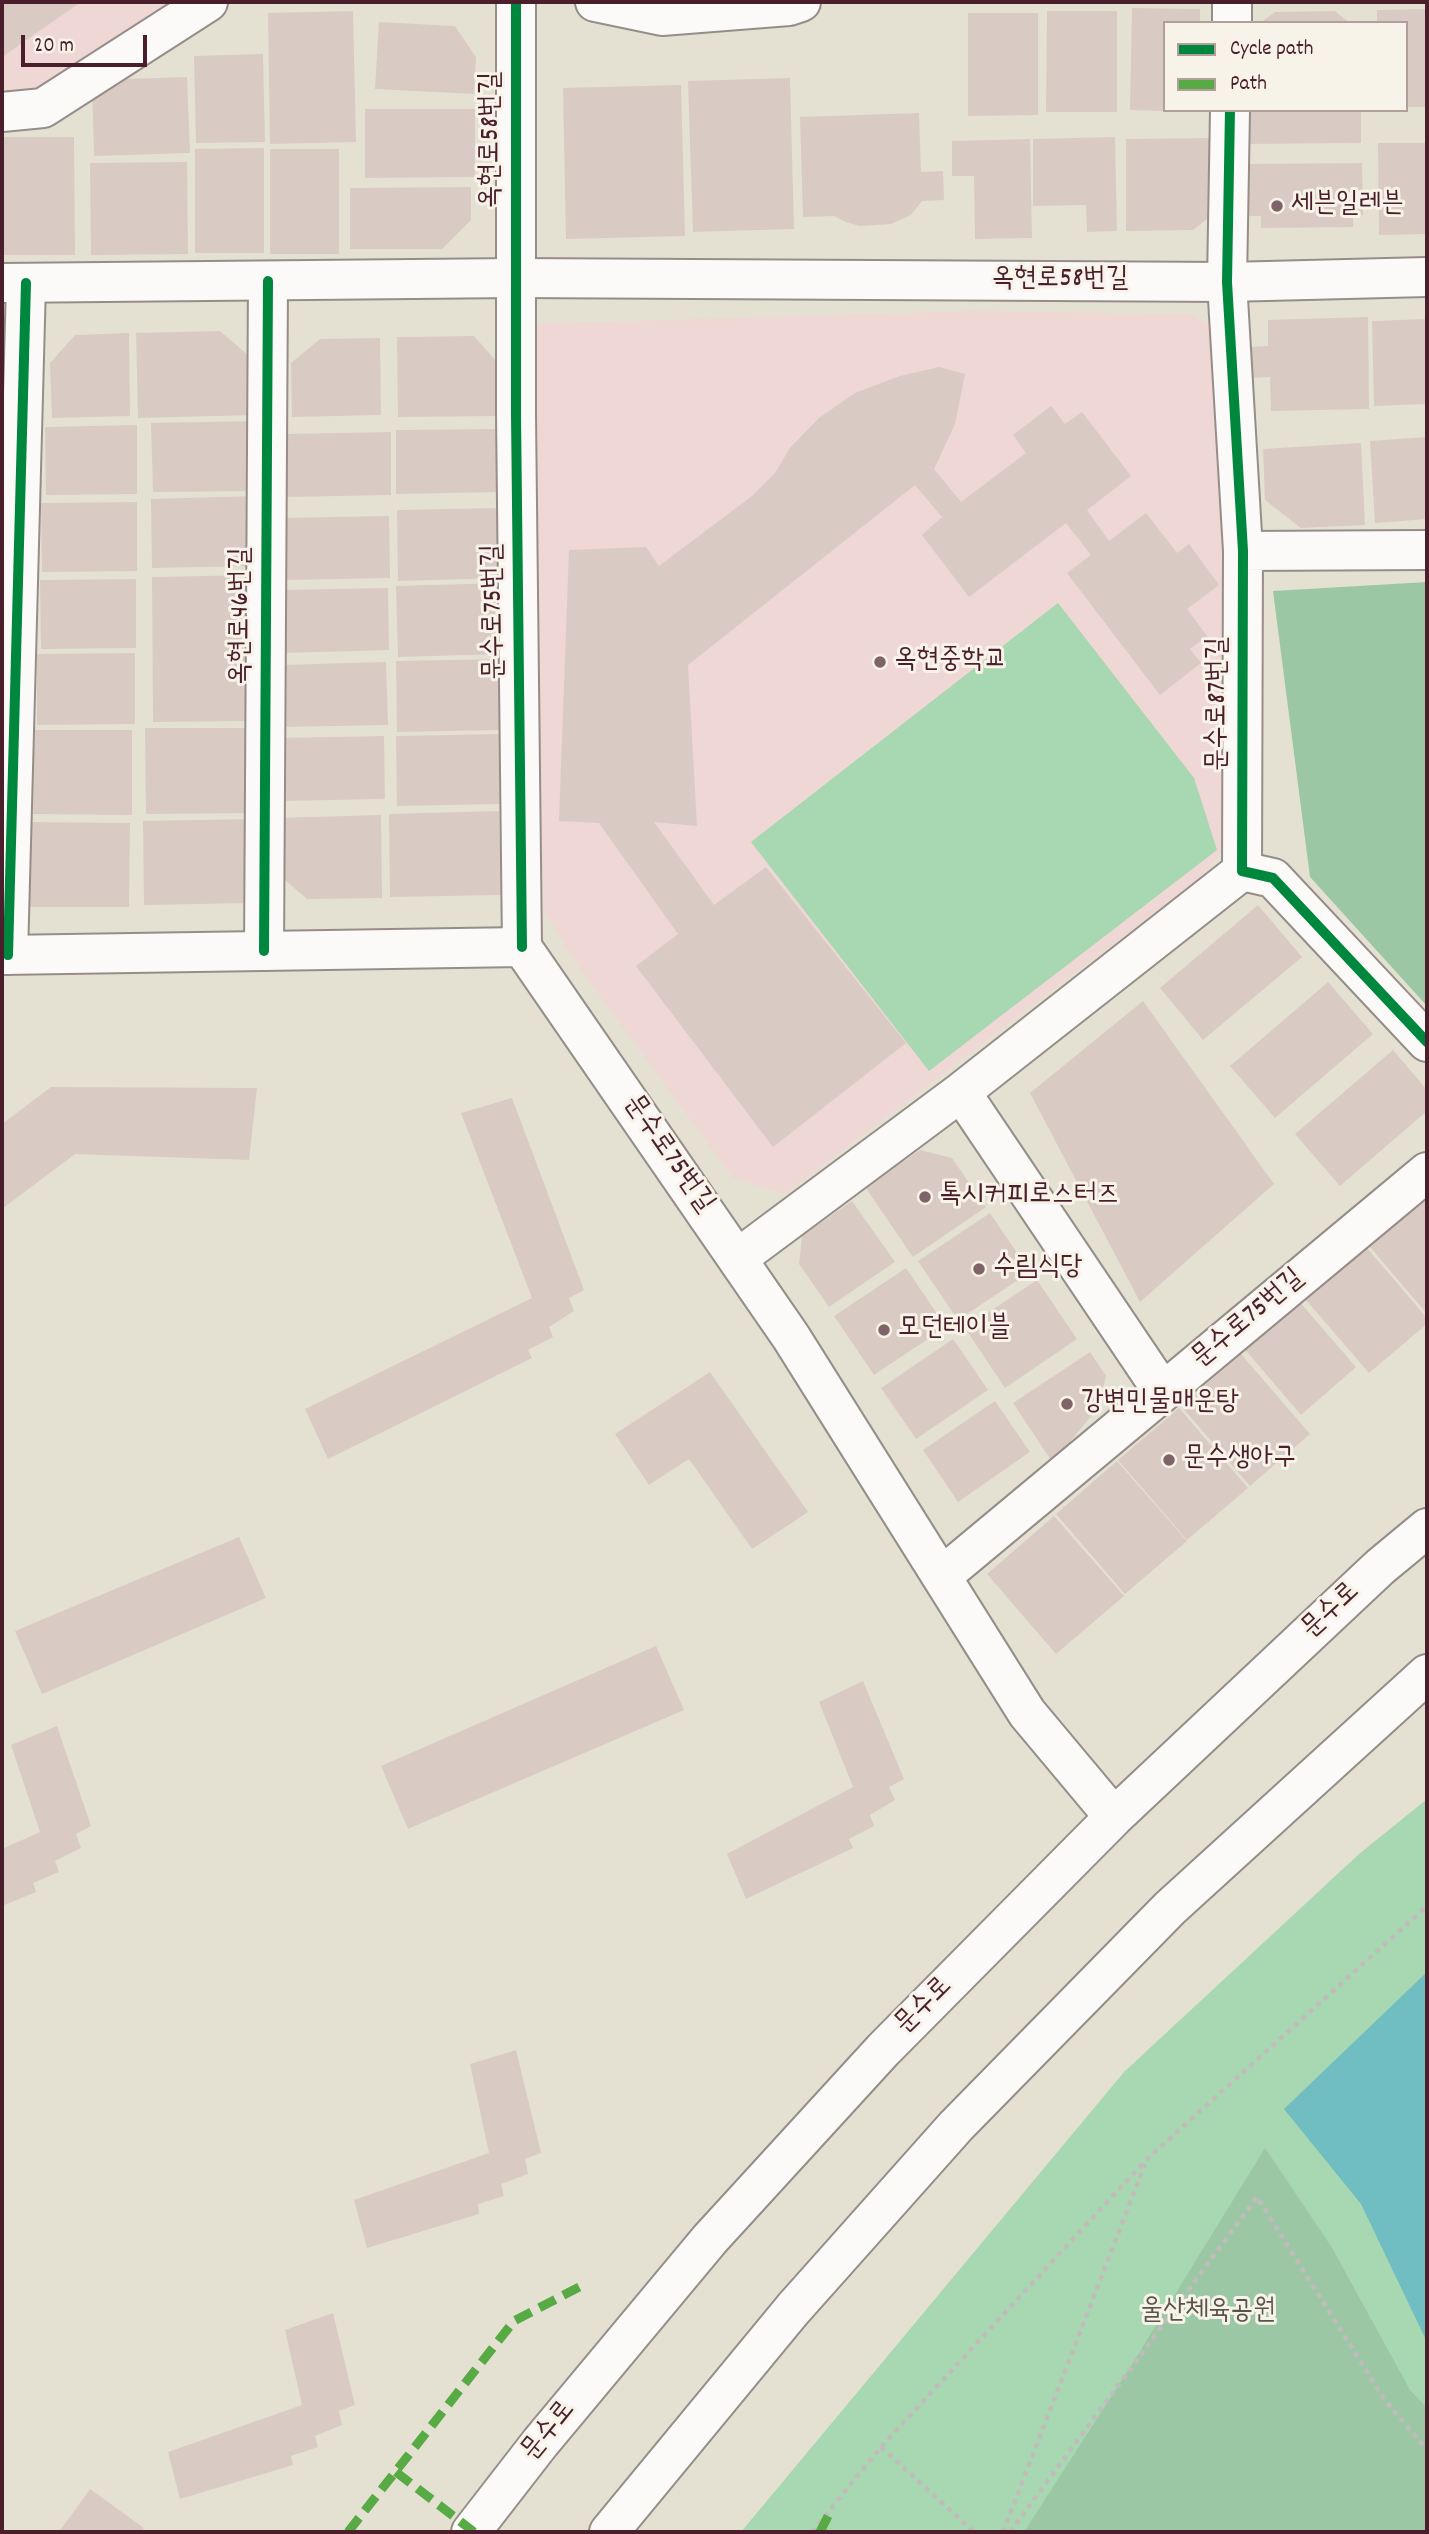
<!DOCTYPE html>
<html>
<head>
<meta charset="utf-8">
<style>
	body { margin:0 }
	#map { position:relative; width:1429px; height:2534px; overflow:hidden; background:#e4e1d3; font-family:Dekko,sans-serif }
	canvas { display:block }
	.frame { position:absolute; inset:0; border:4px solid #4a1f2b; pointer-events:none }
	.legend { position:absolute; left:1163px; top:21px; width:245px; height:91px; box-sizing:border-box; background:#f7f3e8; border:2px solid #b29e9c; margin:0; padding:9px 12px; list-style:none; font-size:21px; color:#4a1f2b }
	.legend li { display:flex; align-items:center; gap:14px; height:35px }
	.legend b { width:35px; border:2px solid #b29e9c }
	.scale { position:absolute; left:21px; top:35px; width:126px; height:32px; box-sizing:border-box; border:4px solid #4a1f2b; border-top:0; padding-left:9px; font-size:21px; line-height:24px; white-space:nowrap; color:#4a1f2b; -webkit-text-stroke:5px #f7f3e8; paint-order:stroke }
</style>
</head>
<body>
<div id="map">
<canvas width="1429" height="2534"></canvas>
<div class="frame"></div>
<ul class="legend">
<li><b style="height:9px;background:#00873e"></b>Cycle path</li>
<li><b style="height:9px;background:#57aa44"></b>Path</li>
</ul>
<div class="scale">20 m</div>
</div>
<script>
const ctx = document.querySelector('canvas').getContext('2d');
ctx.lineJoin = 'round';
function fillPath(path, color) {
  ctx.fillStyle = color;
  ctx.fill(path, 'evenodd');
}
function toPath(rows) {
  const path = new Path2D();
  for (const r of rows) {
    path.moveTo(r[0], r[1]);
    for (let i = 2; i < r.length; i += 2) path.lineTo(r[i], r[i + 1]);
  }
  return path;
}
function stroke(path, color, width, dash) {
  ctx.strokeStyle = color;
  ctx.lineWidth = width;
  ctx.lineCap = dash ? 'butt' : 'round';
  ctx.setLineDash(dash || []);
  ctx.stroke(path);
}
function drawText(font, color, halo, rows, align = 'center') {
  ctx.font = font + ' Dekko,"Poor Story",sans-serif';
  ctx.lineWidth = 6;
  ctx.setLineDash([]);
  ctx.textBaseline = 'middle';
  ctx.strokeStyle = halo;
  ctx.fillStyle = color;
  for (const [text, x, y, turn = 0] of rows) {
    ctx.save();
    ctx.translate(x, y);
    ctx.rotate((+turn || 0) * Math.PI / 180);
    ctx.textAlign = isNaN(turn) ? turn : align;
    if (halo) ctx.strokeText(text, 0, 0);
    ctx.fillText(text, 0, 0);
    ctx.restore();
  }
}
fillPath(toPath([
	[2,2,183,2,38,94,2,98],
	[973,311,1189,314,1212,327,1226,559,1221,765,1223,849,1202,876,785,1194,733,1178,576,963,544,910,529,409,529,324]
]), '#eed7d4');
fillPath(toPath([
	[1058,603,1194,778,1217,850,929,1071,751,842],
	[1427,1799,1427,2532,741,2532,1124,2072,1359,1854]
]), '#a8d8b1');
fillPath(toPath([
	[1427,582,1427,1006,1310,877,1273,591],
	[1265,2148,1331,2246,1410,2390,1427,2408,1427,2532,1024,2532,1134,2361]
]), '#9cc7a4');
fillPath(toPath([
	[1427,1972,1427,2342,1361,2204,1284,2109]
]), '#70bdc2');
fillPath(toPath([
	[2,2,81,2,2,57],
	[1132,8,1200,9,1200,23,1165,23,1165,111,1130,110],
	[1427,9,1427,107,1406,107,1406,23,1377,23,1377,10],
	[353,11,356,142,270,144,268,13],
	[1047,11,1117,11,1117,112,1046,112],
	[1335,11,1350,23,1260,23,1275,12],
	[968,13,1038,13,1038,115,968,116],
	[379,22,455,26,476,57,474,94,375,89],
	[263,54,265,142,196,143,194,56],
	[187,77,190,153,94,156,92,80],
	[790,78,794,229,693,232,688,81],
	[681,85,685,236,566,239,563,88],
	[365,109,475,109,475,177,365,178],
	[1245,110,1361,110,1361,143,1245,144],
	[919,113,921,172,943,171,944,200,922,201,911,215,891,224,860,226,846,222,834,216,803,217,800,117],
	[2,137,74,137,75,255,2,255],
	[1115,137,1117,231,1087,232,1086,205,1033,206,1033,139],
	[1212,138,1212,215,1193,230,1126,231,1126,139],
	[1030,139,1032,238,975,239,974,176,952,176,952,141],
	[1378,143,1427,143,1427,234,1379,235],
	[264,148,264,253,195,253,195,149],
	[270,149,339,149,339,254,270,254],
	[187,162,188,254,91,255,90,163],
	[1362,163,1363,215,1353,216,1353,227,1261,228,1261,216,1242,216,1241,164],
	[471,187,471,220,442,249,350,249,350,188],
	[1368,317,1369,409,1271,411,1270,377,1250,378,1249,347,1268,346,1268,320],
	[1427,319,1427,404,1374,406,1372,321],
	[220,331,256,362,257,415,138,418,136,333],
	[129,333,130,416,52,418,50,363,75,335],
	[474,336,498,363,498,416,398,417,397,337],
	[380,338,381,415,292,417,291,363,320,339],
	[939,367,965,374,955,424,934,469,961,502,1026,453,1013,435,1051,406,1065,424,1082,412,1131,476,1087,510,1109,541,1146,513,1177,553,1189,544,1219,585,1187,609,1207,636,1190,649,1201,663,1160,695,1067,573,1091,555,1066,523,969,597,922,535,942,517,915,485,688,665,697,826,654,822,714,905,766,867,906,1043,773,1147,636,966,678,934,599,823,559,821,569,550,646,547,659,566,752,496,775,473,790,448,819,418,855,393,900,376],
	[257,421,257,491,153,492,151,423],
	[137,425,137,494,46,495,45,427],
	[504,429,504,492,396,494,396,430],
	[391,432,391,495,287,497,286,434],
	[1427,437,1427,519,1375,523,1370,441],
	[1361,443,1365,525,1301,528,1265,500,1263,449],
	[255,496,257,566,152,568,151,499],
	[137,502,137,571,42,572,41,503],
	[502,508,504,578,398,581,397,510],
	[389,516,390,578,284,580,283,518],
	[255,575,257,721,153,722,152,577],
	[136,579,136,648,41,649,40,580],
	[502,583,504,654,398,657,396,586],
	[388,588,389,650,283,653,282,590],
	[135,653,135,724,37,725,37,654],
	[502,659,503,730,397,732,396,661],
	[386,662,388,725,281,727,280,665],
	[145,728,256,728,256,813,146,814],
	[34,730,132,730,132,815,33,814],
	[500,734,502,804,397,806,396,736],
	[384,736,385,799,279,801,278,738],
	[499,811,501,895,390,897,389,814],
	[381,815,382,898,307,899,277,873,276,818],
	[252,819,253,903,144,905,143,821],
	[27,822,130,823,129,907,26,907],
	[1258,905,1302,957,1203,1040,1160,988],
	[1328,982,1373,1034,1275,1118,1230,1066],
	[1143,1001,1274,1184,1140,1302,1030,1093],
	[1393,1050,1427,1090,1427,1111,1340,1186,1295,1134],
	[51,1087,257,1088,249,1160,75,1154,2,1209,2,1124],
	[512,1098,584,1290,569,1298,574,1311,549,1327,553,1337,528,1350,532,1358,328,1459,305,1409,532,1298,461,1113],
	[920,1150,952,1158,986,1207,913,1257,865,1187],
	[1427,1191,1427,1314,1364,1240],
	[852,1201,895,1262,829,1307,799,1264,802,1236],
	[990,1213,1030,1272,958,1320,918,1261],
	[1361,1241,1427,1318,1427,1324,1369,1373,1300,1293],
	[906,1268,946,1327,874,1375,834,1316],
	[1037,1280,1077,1339,1005,1388,965,1328],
	[1297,1299,1356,1367,1301,1415,1242,1346],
	[953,1339,988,1390,916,1439,881,1388],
	[1090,1352,1106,1376,1099,1406,1053,1463,1013,1403],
	[1241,1354,1310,1434,1250,1486,1181,1406],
	[710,1372,808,1512,752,1549,689,1459,649,1485,615,1434],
	[995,1401,1030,1452,958,1502,923,1450],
	[1179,1408,1248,1488,1187,1540,1118,1460],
	[1117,1461,1187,1541,1125,1594,1056,1514],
	[1054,1516,1124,1596,1056,1654,987,1574],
	[239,1537,266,1598,42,1694,15,1631],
	[656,1646,684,1710,408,1829,381,1766],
	[863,1681,904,1779,889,1787,895,1800,870,1815,874,1826,849,1839,853,1848,746,1899,727,1854,853,1787,819,1702],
	[57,1726,91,1826,76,1834,81,1848,55,1861,59,1872,33,1883,36,1892,2,1906,2,1849,40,1832,11,1745],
	[516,2050,541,2153,525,2159,528,2174,501,2184,504,2196,478,2204,479,2214,367,2248,354,2200,489,2153,470,2064],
	[333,2313,355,2405,339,2411,342,2425,315,2436,318,2447,291,2456,293,2465,180,2499,168,2452,302,2405,285,2330],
	[90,2489,144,2528,141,2532,59,2532]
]), '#d9cbc3');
const minor = toPath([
	[516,2,516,415,522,947],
	[595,2,662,16,789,6,801,2],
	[1232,23,1232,2],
	[1230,110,1227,282,1243,551,1242,871,1273,878,1427,1042],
	[2,112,43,108,208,2],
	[1243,551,1427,550],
	[264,951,268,281],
	[8,955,26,283],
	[961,1092,1163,1392],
	[738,1258,961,1092,1242,871],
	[942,1576,1427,1172]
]);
const major = toPath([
	[2,283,516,278,1227,282,1427,277],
	[2,955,522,947,791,1337,1027,1713,1114,1817],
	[471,2532,540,2443,710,2239,883,2050,1114,1817,1380,1567,1427,1528],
	[609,2532,793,2309,956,2126,1170,1908,1427,1674]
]);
stroke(minor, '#968d88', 42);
stroke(major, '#968d88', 42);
stroke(toPath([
	[881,2447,974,2532],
	[812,2532,881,2447,1146,2160,1427,1906],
	[1003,2532,1145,2164],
	[1010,2532,1257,2197,1384,2399,1427,2450]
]), '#c1bcbb', 4.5, [5, 5]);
stroke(minor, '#fbfaf8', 38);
stroke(major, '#fbfaf8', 38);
stroke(toPath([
	[396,2472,474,2532],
	[348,2532,514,2321,583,2285],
	[820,2532,832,2508]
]), '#57aa44', 9, [18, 9]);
stroke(toPath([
	[516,2,516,415,522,947],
	[1230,110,1227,282,1243,551,1242,871,1273,878,1427,1042],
	[264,951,268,281],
	[8,955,26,283]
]), '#00873e', 10);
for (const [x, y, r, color] of [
	[1277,206,7,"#806366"],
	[880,662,7,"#806366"],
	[925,1197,7,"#806366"],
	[979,1269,7,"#806366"],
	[884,1330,7,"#806366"],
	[1067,1404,7,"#806366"],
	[1169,1460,7,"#806366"]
]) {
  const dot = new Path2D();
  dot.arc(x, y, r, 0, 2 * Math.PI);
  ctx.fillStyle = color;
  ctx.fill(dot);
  stroke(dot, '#f7f3e8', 2.5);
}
drawText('28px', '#4a1f2b', '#f7f3e8', [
	["옥현로58번길",493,140,-90],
	["옥현로58번길",1060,281],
	["문수로75번길",496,612,-91],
	["옥현로46번길",243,616,-90],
	["문수로87번길",1220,704,-90],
	["문수로75번길",667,1155,55],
	["문수로75번길",1249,1320,-40],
	["문수로",1332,1612,-43],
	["문수로",925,2007,-45],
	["문수로",550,2432,-51]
]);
drawText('28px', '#4a1f2b', '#f7f3e8', [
	["세븐일레븐",1291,206],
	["옥현중학교",894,662],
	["톡시커피로스터즈",939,1197],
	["수림식당",993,1269],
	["모던테이블",898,1330],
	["강변민물매운탕",1081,1404],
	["문수생아구",1183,1460]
], 'left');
drawText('28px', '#58544b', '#f7f3e8', [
	["울산체육공원",1208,2313]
]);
</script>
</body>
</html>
